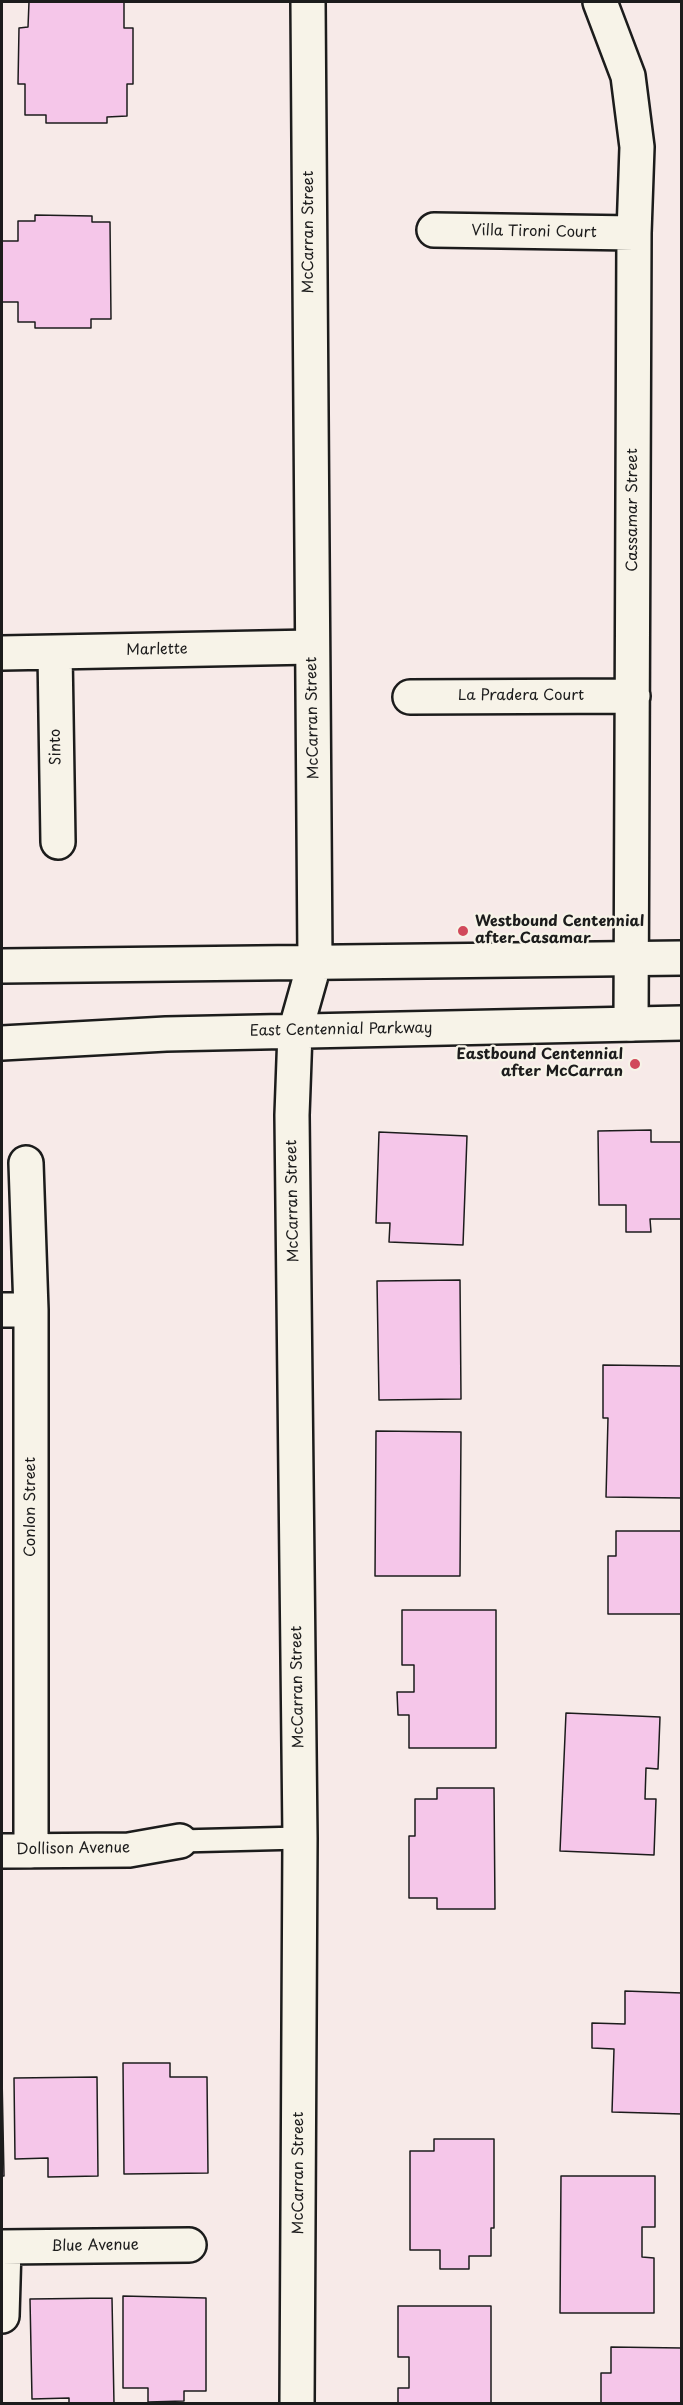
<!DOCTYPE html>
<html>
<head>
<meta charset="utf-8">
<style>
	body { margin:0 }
	#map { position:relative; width:683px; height:2405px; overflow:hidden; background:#f7eae8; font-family:"Playpen Sans",sans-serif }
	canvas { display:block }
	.frame { position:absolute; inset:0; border:3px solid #1c1c1c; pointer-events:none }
</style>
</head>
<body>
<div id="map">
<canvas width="683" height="2405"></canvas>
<div class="frame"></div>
</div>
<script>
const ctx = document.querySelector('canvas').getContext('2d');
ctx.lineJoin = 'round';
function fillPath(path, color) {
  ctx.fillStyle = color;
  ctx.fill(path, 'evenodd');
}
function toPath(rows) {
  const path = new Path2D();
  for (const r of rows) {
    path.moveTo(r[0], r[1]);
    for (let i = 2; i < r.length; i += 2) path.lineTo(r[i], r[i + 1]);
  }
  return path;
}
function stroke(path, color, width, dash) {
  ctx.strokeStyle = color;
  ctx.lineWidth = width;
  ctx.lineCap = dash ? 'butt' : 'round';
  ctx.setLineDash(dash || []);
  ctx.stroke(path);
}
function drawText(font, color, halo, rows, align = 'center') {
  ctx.font = font + ' "Playpen Sans",sans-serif';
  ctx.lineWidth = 4.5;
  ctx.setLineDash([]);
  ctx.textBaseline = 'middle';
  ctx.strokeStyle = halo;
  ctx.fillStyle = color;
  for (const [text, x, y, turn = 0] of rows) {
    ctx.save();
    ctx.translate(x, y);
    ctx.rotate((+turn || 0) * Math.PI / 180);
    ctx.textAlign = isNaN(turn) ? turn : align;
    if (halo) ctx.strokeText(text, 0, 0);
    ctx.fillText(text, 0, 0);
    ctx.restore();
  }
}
const building = toPath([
	[29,2,124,2,124,28,133,28,133,84,127,84,127,116,107,117,107,123,46,123,46,115,25,115,25,84,18,84,19,28,28,27,29,2],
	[35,215,92,216,92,222,110,222,111,319,91,319,91,328,35,328,35,322,18,322,18,302,2,302,2,241,18,241,18,221,35,221,35,215],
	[651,1130,651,1142,681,1142,682,1132,682,1219,650,1219,651,1232,626,1232,626,1205,599,1205,598,1131,651,1130],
	[379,1132,467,1136,463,1245,389,1242,390,1223,376,1223,379,1132],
	[460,1280,461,1399,379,1400,377,1281,460,1280],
	[603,1365,682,1366,682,1498,606,1497,608,1418,603,1418,603,1365],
	[376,1431,461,1432,460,1576,375,1576,376,1431],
	[616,1531,682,1531,682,1614,608,1614,608,1556,616,1556,616,1531],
	[402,1610,496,1610,496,1748,409,1748,409,1715,398,1715,397,1692,414,1692,414,1665,402,1665,402,1610],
	[566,1713,660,1717,658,1769,646,1768,645,1799,656,1799,654,1855,560,1851,566,1713],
	[437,1788,494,1788,495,1909,437,1909,437,1898,409,1898,409,1836,415,1836,415,1799,437,1799,437,1788],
	[625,1991,682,1993,682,2114,612,2112,614,2049,592,2048,592,2023,625,2024,625,1991],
	[123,2063,170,2063,170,2077,207,2077,208,2173,124,2174,123,2063],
	[2,2076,4,2176,2,2176,2,2076],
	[97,2077,98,2176,48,2177,48,2158,15,2159,14,2078,97,2077],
	[434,2139,494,2139,494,2228,491,2228,491,2256,469,2256,469,2269,440,2269,440,2250,410,2250,410,2151,434,2151,434,2139],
	[561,2176,655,2176,655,2227,642,2227,642,2257,654,2258,654,2313,560,2313,561,2176],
	[123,2296,206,2298,206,2391,184,2391,184,2401,148,2402,148,2388,123,2388,123,2296],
	[112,2298,114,2404,69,2404,69,2398,32,2399,30,2299,112,2298],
	[398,2306,491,2306,491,2404,398,2404,398,2388,409,2388,409,2357,398,2357,398,2306],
	[611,2347,682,2348,682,2404,601,2404,601,2373,611,2373,611,2347]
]);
fillPath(building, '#f5c6e9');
stroke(building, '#1c1c1c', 1.5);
const lane = toPath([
	[180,1841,300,1838]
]);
const street = toPath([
	[600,2,628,76,637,147,634,233,631,1024],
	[434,230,634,233],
	[55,652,58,842],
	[2,653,312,647],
	[410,697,633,696],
	[26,1163,31,1310,31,1851],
	[2,1310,31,1310],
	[2,1851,129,1850,180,1841],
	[2,2247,189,2245],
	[2,2316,4,2247]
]);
const secondary = toPath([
	[2,966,682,958],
	[2,1043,166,1034,682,1023],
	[297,2404,300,1838,292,1115,295,1032,315,961,308,2]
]);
stroke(lane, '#1c1c1c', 26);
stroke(street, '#1c1c1c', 38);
stroke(secondary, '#1c1c1c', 38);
stroke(lane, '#f7f3e8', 21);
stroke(street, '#f7f3e8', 33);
stroke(secondary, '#f7f3e8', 33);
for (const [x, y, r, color] of [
	[463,931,6,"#d1495b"],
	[635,1064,6,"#d1495b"]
]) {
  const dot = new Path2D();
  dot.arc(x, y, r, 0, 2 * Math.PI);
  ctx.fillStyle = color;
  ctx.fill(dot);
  stroke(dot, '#f7f3e8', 2);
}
drawText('15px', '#1c1c1c', '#f7f3e8', [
	["McCarran Street",309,232,-90],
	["Villa Tironi Court",534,232,1],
	["Cassamar Street",633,510,-90],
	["Marlette",157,650,-1],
	["La Pradera Court",521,696],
	["McCarran Street",313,718,-91],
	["Sinto",56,747,-91],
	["East Centennial Parkway",341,1030,-1],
	["McCarran Street",293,1201,-91],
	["Conlon Street",31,1507,-90],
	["McCarran Street",298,1687,-91],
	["Dollison Avenue",73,1849,-1],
	["McCarran Street",299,2173,-90],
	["Blue Avenue",95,2246,-1]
]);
drawText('bold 15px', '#1c1c1c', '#f7f3e8', [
	["Westbound Centennial",475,922],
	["after Casamar",475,939],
	["Eastbound Centennial",623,1055,"right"],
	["after McCarran",623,1072,"right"]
], 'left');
</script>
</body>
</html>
